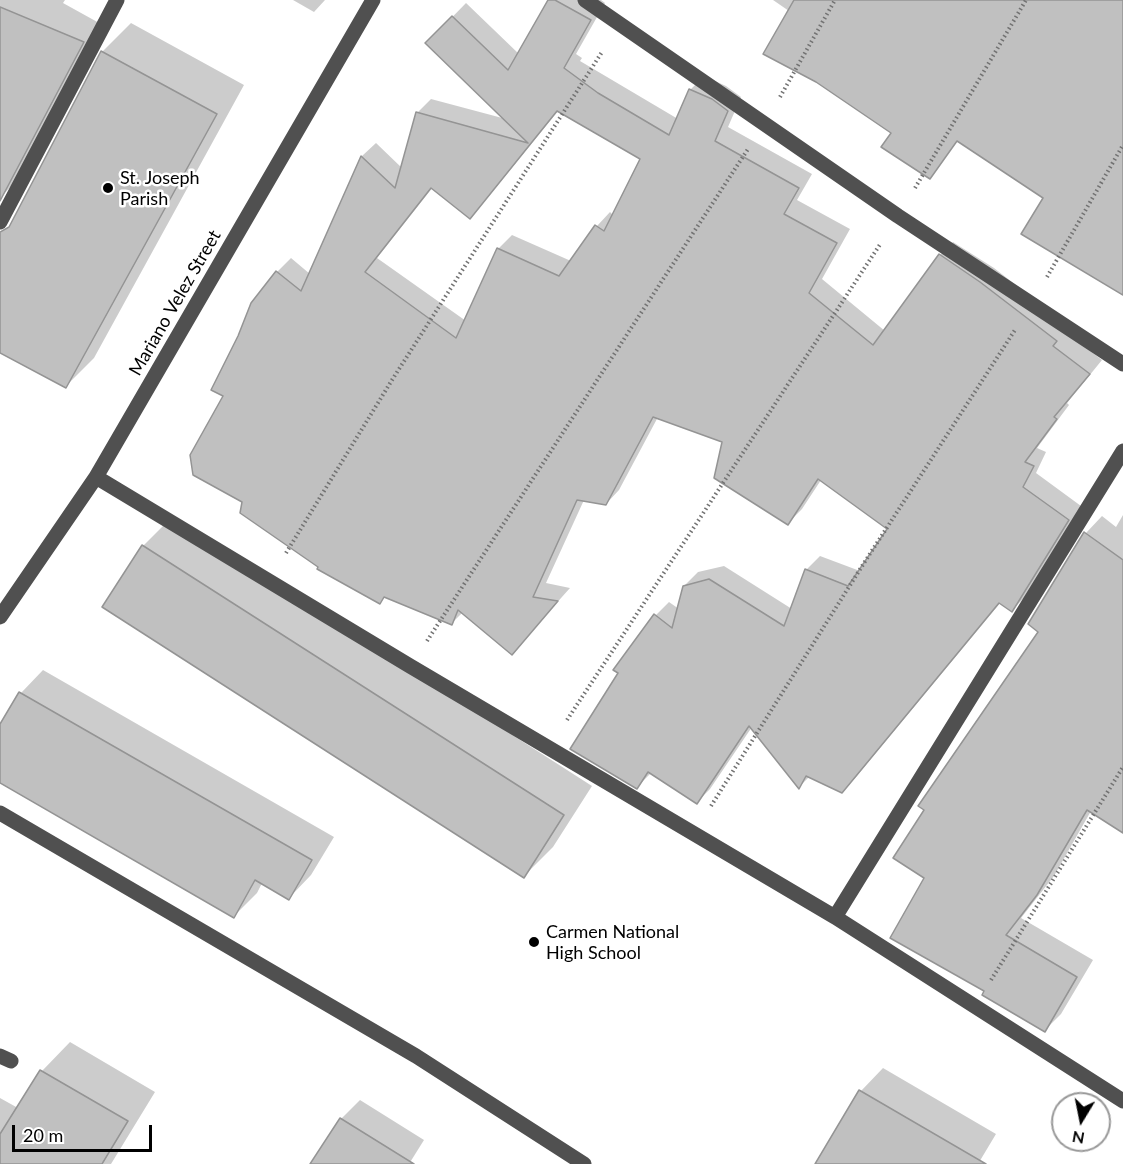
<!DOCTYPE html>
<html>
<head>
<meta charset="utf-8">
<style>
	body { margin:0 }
	#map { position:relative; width:1123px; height:1164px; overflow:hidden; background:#fff; font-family:Lato,sans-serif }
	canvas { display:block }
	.north { position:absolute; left:1051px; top:1092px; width:60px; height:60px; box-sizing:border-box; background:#fff; border:2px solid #999; border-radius:50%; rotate:190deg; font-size:16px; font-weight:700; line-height:24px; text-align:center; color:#000 }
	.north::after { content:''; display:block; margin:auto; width:21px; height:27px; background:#000; clip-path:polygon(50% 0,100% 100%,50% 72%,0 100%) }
	.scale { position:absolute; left:12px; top:1125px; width:140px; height:27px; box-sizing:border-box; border:3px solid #000; border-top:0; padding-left:8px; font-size:18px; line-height:21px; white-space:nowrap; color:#000; -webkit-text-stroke:4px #fff; paint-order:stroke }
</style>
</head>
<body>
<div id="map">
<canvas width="1123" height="1164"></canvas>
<div class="north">N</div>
<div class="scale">20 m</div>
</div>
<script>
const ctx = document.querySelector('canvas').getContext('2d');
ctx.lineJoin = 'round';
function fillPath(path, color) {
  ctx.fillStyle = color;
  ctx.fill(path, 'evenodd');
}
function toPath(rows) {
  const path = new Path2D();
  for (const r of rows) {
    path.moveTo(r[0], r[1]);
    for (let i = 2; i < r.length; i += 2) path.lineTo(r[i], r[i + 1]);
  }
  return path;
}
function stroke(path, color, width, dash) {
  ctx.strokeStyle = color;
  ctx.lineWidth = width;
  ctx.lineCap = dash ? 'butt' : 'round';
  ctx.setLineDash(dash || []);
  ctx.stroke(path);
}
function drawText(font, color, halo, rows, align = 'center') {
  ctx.font = font + ' Lato,sans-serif';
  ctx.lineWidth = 5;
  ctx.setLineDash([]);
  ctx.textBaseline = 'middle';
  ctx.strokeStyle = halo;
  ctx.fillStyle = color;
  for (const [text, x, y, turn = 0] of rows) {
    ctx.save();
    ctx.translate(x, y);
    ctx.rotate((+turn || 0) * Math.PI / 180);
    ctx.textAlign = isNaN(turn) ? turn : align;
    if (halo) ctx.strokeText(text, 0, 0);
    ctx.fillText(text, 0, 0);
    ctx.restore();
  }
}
fillPath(toPath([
	[0,0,65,0,63,3,101,24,18,179,1,197],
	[293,0,325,0,314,12],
	[550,0,601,0,605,3,576,54,582,58,580,61,678,119,690,90,704,76,726,86,741,97,728,127,812,174,797,200,850,229,822,279,885,331,940,255,953,242,994,268,1070,327,1066,332,1102,360,1067,403,1069,405,1037,448,1046,452,1036,473,1081,506,1025,597,1012,610,1001,602,856,777,842,791,810,776,799,787,752,727,710,789,697,802,652,772,637,787,656,615,669,602,679,609,684,586,698,572,724,566,792,609,806,570,820,556,860,571,889,529,821,480,802,509,788,523,724,441,658,417,619,490,606,504,584,500,546,583,570,588,512,653,463,612,452,623,386,596,380,603,320,567,244,501,225,396,277,272,291,258,310,274,362,156,376,143,402,168,417,113,431,99,506,119,427,43,466,3,519,54],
	[559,110,642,158,613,215,610,212,597,226,571,261,512,235,498,249,466,321,377,258,433,187,470,217,483,203],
	[773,0,968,0,789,11],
	[131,23,244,85,94,358,66,386,0,351,0,265,20,208,103,51],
	[1123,515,1123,831,1091,811,1054,876,1021,918,1093,960,1061,1014,1045,1030,986,990,926,877,1040,631,1030,624,1086,533,1102,516,1116,527],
	[172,517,592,786,553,847,524,876,104,607,144,545],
	[43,670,334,837,311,875,289,898,262,883,257,893,234,916,0,782,0,742,3,723,21,693],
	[70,1042,155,1092,111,1164,0,1164,0,1098,18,1108,42,1071],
	[883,1068,996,1134,978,1164,817,1164,861,1091],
	[360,1100,424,1140,409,1164,312,1164,341,1119]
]), '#0003');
const building = toPath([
	[548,0,555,0,591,20,564,68,598,93,669,135,689,89,712,99,728,111,715,141,799,188,784,214,837,243,809,293,873,345,939,254,980,282,1057,341,1053,346,1090,374,1054,417,1057,419,1025,462,1034,466,1023,487,1069,520,1012,612,999,603,842,793,806,776,799,789,749,726,697,804,648,772,637,789,570,749,618,673,613,670,654,614,672,628,683,586,709,579,784,626,805,569,848,586,887,529,818,479,788,525,714,478,722,442,653,417,606,505,577,500,533,597,558,601,512,655,458,610,452,625,384,597,380,604,317,569,318,567,240,513,242,502,193,475,190,455,223,396,211,390,238,336,251,303,276,271,301,291,361,156,395,188,416,112,528,143,425,43,452,16,508,70,548,0],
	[557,111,640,159,604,231,595,225,559,276,497,248,456,338,365,272,431,188,470,219,557,111],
	[794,0,1123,0,1123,295,1021,234,1043,198,957,141,930,179,881,147,891,133,816,82,763,54,794,0],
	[0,7,84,42,0,201,0,7],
	[101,51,217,114,66,388,0,353,0,232,9,227,101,51],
	[1084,532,1123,560,1123,833,1087,810,1037,895,1006,935,1077,977,1045,1032,982,995,984,991,890,938,924,878,893,858,924,810,918,806,1038,632,1028,624,1084,532],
	[142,545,564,815,524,878,102,607,142,545],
	[19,692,312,860,289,900,255,880,234,918,0,783,0,724,19,692],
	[40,1070,128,1121,102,1164,0,1164,0,1134,40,1070],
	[859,1090,986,1164,815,1164,859,1090],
	[340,1118,414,1164,310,1164,340,1118]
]);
fillPath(building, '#c0c0c0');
stroke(building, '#949494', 1.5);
stroke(toPath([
	[780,97,835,0],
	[915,188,1026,0],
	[1047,277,1123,145],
	[286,553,392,380,602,52],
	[427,641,748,149],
	[567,720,881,243],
	[711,806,864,563,1015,330],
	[991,980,1123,767]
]), '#727272', 4, [1.5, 3]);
stroke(toPath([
	[585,0,898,216,1123,364],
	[0,222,117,0],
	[96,477,410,666,835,917,1123,1101],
	[0,617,96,477,373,0],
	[0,813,416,1056,584,1164],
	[835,917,1123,451],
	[0,1056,11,1061]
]), '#505050', 15);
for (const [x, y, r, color] of [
	[108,188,6,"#000"],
	[534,942,6,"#000"]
]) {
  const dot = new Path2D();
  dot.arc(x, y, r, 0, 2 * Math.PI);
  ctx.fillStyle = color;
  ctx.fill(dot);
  stroke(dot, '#fff', 2);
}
drawText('18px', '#000', '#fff', [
	["St. Joseph",120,178],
	["Parish",120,199],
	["Carmen National",546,932],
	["High School",546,953]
], 'left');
drawText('18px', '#000', '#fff', [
	["Mariano Velez Street",175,303,-60]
]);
</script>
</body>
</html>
